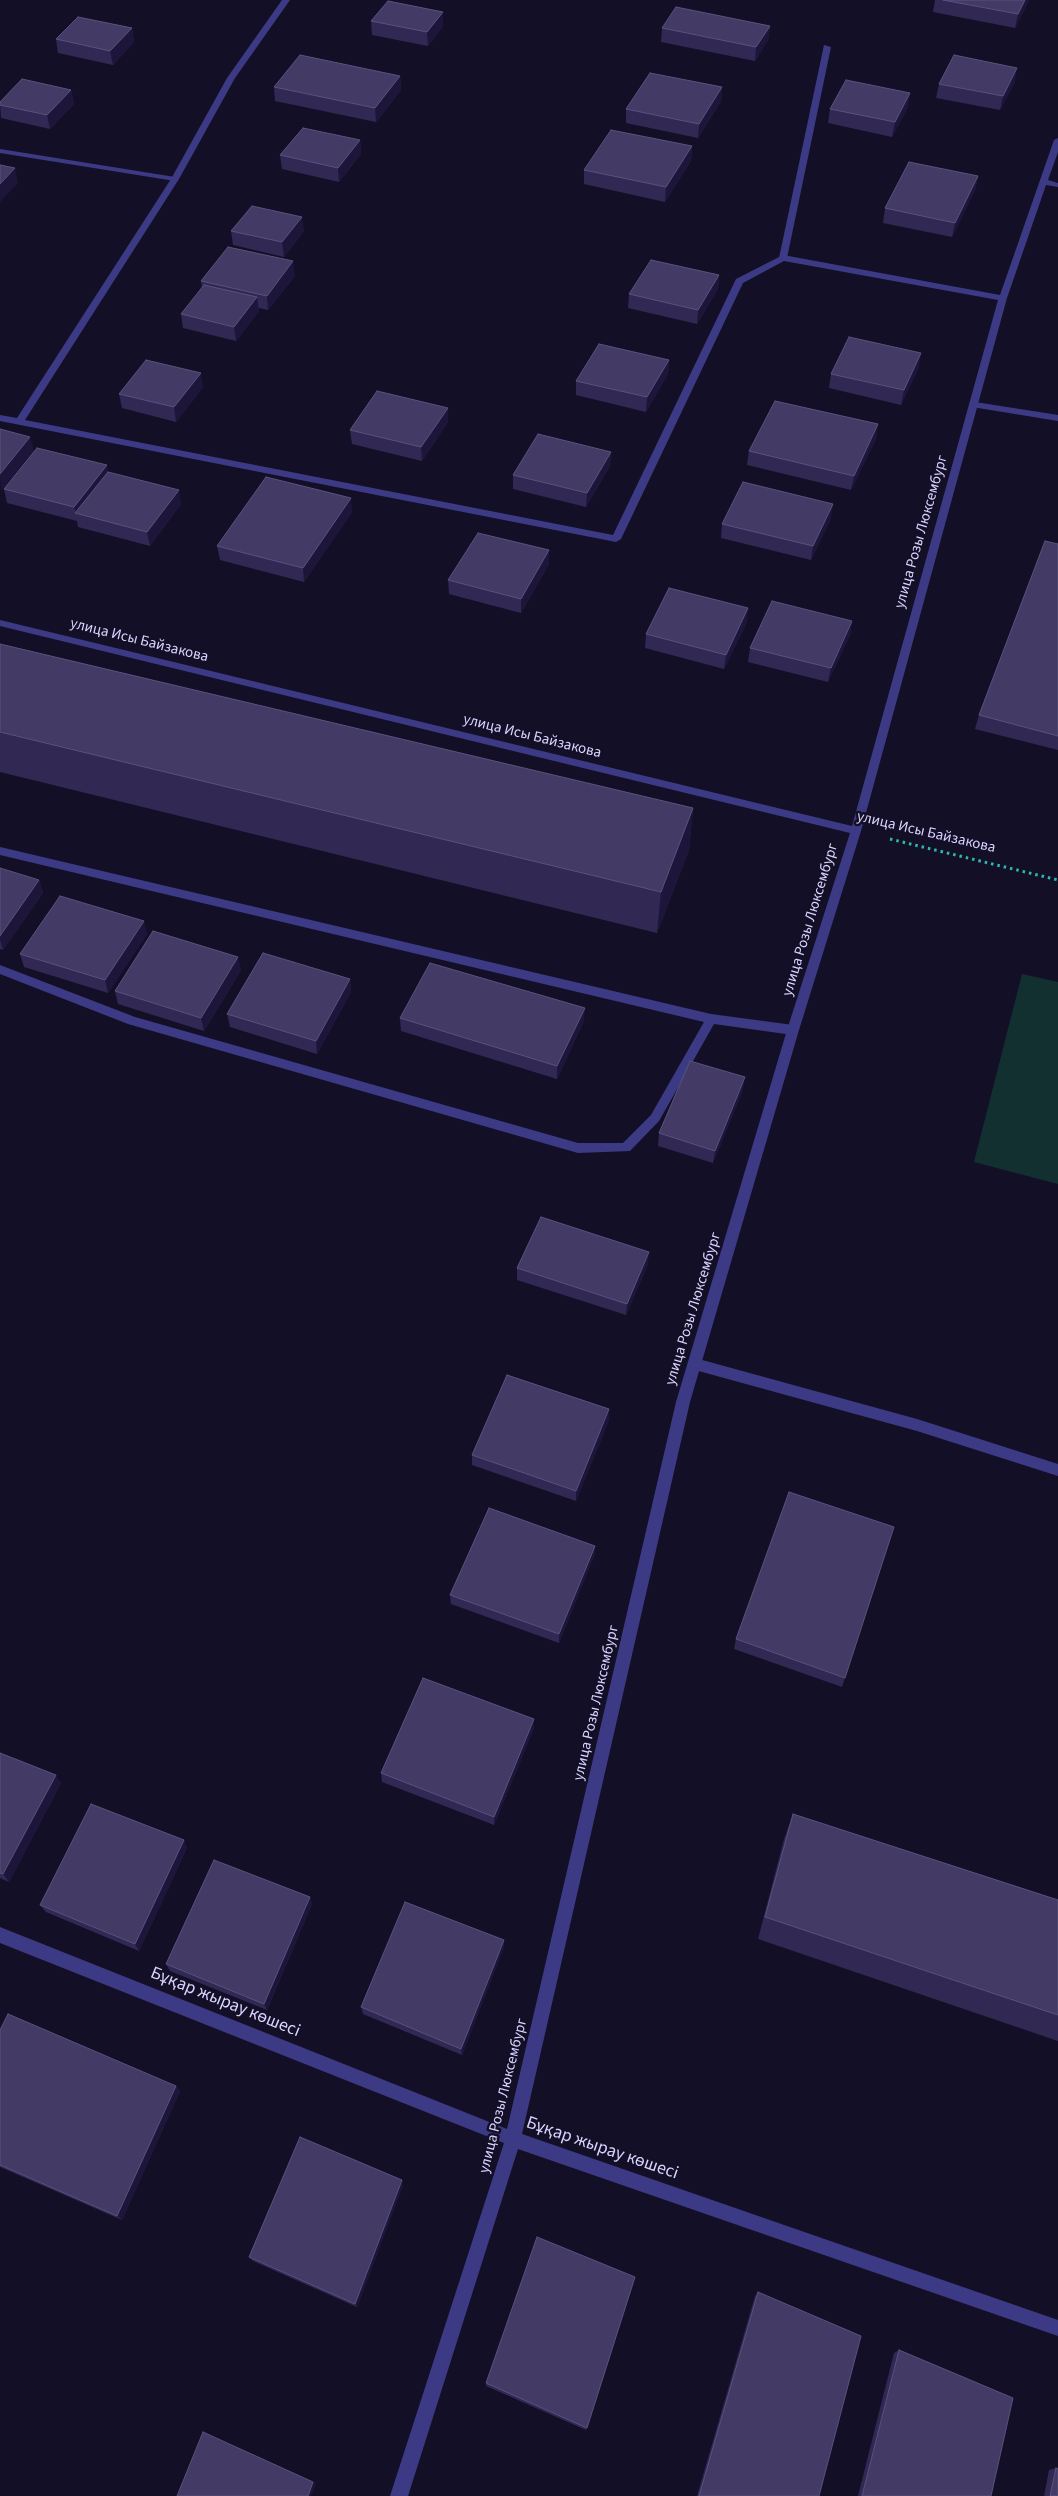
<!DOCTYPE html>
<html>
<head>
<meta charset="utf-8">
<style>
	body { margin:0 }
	canvas { display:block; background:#130f26 }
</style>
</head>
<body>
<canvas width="1058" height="2496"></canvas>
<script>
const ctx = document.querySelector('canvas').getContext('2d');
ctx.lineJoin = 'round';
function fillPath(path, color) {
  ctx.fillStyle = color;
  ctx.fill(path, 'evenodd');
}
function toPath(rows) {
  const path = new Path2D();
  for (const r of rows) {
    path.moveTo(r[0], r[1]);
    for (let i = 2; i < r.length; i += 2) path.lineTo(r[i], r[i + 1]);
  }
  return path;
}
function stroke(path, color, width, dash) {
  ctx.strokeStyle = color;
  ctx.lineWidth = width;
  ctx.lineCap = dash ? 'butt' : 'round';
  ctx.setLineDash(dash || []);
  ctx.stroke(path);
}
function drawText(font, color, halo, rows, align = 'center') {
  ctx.font = font + ' "Source Sans 3",sans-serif';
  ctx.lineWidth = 5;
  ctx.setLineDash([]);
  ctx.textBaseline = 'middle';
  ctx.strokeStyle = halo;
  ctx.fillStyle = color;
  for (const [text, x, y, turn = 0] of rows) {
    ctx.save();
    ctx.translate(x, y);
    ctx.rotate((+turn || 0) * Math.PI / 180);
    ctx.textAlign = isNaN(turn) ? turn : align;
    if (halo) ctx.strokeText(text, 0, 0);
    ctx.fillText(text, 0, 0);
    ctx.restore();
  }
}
fillPath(toPath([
	[1022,974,1058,982,1058,1184,974,1162]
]), '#12302f');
stroke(toPath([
	[890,839,1058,880]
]), '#2fb8b0', 3, [2.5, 4]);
fillPath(toPath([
	[824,45,831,47,787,258,783,261,779,258,824,45],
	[0,149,175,177,179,179,175,181,0,153,0,149],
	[975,402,1058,415,1058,421,972,407,972,403,975,402],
	[0,847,711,1014,793,1025,799,1030,793,1035,714,1024,659,1121,630,1151,578,1153,128,1024,0,974,0,965,135,1017,578,1143,623,1143,651,1115,704,1022,0,855,0,847],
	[695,1358,917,1419,1058,1464,1058,1476,917,1431,695,1370,690,1368,689,1364,690,1360,695,1358]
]), '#3d3a85');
fillPath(toPath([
	[282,0,290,0,235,78,179,179,25,420,613,535,736,279,783,255,1000,295,1054,140,1058,138,1058,152,1048,180,1058,183,1058,187,1046,185,1007,298,861,831,799,1030,690,1402,522,2134,1058,2320,1058,2336,518,2149,408,2496,390,2496,504,2143,0,1943,0,1927,507,2129,676,1402,787,1030,850,833,0,626,0,620,852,826,998,300,784,261,743,283,621,539,616,542,0,421,0,415,17,418,171,179,227,78,282,0]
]), '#3d3a85');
fillPath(toPath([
	[935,0,1029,0,1015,28,933,12],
	[443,12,443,26,428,46,372,35,371,21],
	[770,26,768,40,755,61,661,42,662,28],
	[132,28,134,42,113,65,58,53,56,39],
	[400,76,401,90,376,122,275,101,274,87],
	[1015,82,1000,110,936,98,939,84],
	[722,87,721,101,698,138,626,123,626,109],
	[71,90,74,104,50,129,1,118,0,102],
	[908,107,892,137,828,123,830,109],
	[360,140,361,154,339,182,282,169,280,155],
	[692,146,691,161,665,202,584,184,584,170],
	[978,176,975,190,952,237,883,223,885,208],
	[231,231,304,231,284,257,233,245],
	[719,275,718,289,697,324,628,308,629,294],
	[295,276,268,310,259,308,259,311,236,341,183,328,181,314,202,288,201,281],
	[669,360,668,374,646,412,576,395,576,381],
	[919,367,901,405,829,388,831,374],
	[203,387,176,422,122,408,119,394],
	[448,422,422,461,352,444,350,430],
	[878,424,876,439,851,490,747,465,749,451],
	[611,452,610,466,586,507,513,489,513,475],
	[108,472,181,504,150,546,78,527,77,521,7,503,4,489],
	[352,512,304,582,220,560,217,546],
	[831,518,811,560,721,538,722,524],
	[1058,544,1058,750,975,729,979,715],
	[549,550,549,564,521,613,449,594,448,580],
	[852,621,850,635,828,682,748,662,750,648],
	[747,622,724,669,645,648,646,634],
	[0,644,693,808,689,850,657,933,0,772],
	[0,868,39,880,43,893,3,950,0,949],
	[147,934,108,993,24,967,20,954],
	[241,970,204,1031,118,1004,115,991],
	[350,979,351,992,317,1054,230,1027,227,1014],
	[400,1018,584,1021,557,1079,401,1031],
	[743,1090,713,1163,658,1146,659,1133],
	[648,1264,626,1315,517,1280,517,1268],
	[609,1420,576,1501,472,1465,472,1455],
	[894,1527,842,1687,734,1649,736,1639],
	[595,1546,594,1556,559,1643,451,1604,450,1595],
	[534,1728,494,1825,382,1782,381,1773],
	[0,1753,61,1783,9,1882,0,1878],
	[793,1814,1058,1900,1058,2041,758,1939,784,1839],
	[187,1848,139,1951,46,1912,40,1905],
	[310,1897,312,1904,267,2010,170,1971,166,1964],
	[504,1947,462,2055,363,2014,361,2007],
	[0,2030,176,2086,180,2091,122,2220,0,2167],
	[403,2185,357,2307,253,2261,249,2257],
	[635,2277,586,2430,486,2386,486,2383],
	[758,2292,819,2496,697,2496,755,2296],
	[899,2350,991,2496,858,2496,894,2353],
	[1056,2468,1058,2496,1044,2496,1049,2470]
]), '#312854');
fillPath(toPath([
	[1025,0,1029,0,1015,28,1018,14],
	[443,12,443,26,428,46,427,32],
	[770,26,768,40,755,61,756,47],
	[132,28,134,42,113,65,110,51],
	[1017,68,1015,82,1000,110,1003,96],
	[400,76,401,90,376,122,375,108],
	[722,87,721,101,698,138,699,124],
	[71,90,74,104,50,129,47,115],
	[910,93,908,107,892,137,895,122],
	[360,140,361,154,339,182,338,168],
	[692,146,691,161,665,202,666,187],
	[15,168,18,183,0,202,0,184],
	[978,176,975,190,952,237,955,223],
	[302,217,304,231,284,257,282,242],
	[293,261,295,276,268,310,267,296],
	[719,275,718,289,697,324,698,310],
	[257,297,259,311,236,341,234,327],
	[921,353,919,367,901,405,904,390],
	[669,360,668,374,646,412,647,397],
	[201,373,203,387,176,422,174,407],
	[448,408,448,422,422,461,421,447],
	[878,424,876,439,851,490,854,476],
	[30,437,34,451,1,491,0,474],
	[611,452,610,466,586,507,587,493],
	[107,465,109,479,76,513,74,507],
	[179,490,181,504,150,546,147,532],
	[351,498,352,512,304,582,303,568],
	[833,504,831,518,811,560,813,546],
	[549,550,549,564,521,613,521,599],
	[748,608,747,622,724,669,726,655],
	[852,621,850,635,828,682,831,668],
	[693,808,689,850,657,933,661,892],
	[39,880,43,893,3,950,0,940,0,936],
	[144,921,147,934,108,993,105,980],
	[238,957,241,970,204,1031,201,1018],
	[350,979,351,992,317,1054,316,1041],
	[585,1008,584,1021,557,1079,557,1066],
	[745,1077,743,1090,713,1163,715,1151],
	[649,1252,648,1264,626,1315,627,1304],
	[609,1409,609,1420,576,1501,576,1491],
	[595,1546,594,1556,559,1643,559,1634],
	[534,1719,534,1728,494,1825,494,1817],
	[56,1775,61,1783,9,1882,3,1874],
	[184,1840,187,1848,139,1951,135,1944],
	[310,1897,312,1904,267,2010,264,2004],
	[504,1940,504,1947,462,2055,461,2049],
	[176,2086,180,2091,122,2220,117,2216],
	[402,2180,403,2185,357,2307,355,2304],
	[203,2432,316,2483,311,2496,308,2496]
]), '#1d163a');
const building = toPath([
	[943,0,1025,0,1018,14,943,0],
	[388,1,443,12,427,32,371,21,388,1],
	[676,7,770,26,756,47,662,28,676,7],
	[78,17,132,28,110,51,56,39,78,17],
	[300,55,400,76,375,108,274,87,300,55],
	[954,55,1017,68,1003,96,939,84,954,55],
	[650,73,722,87,699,124,626,109,650,73],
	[22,79,71,90,47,115,0,105,0,102,22,79],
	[846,80,910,93,895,122,830,109,846,80],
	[303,128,360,140,338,168,280,155,303,128],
	[611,130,692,146,666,187,584,170,611,130],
	[909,162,978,176,955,223,885,208,909,162],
	[0,165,15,168,0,184,0,165],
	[252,206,302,217,282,242,231,231,252,206],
	[228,247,293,261,267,296,201,281,228,247],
	[651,260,719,275,698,310,629,294,651,260],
	[204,285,257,297,234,327,181,314,204,285],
	[849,337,921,353,904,390,831,374,849,337],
	[599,344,669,360,647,397,576,381,599,344],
	[146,360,201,373,174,407,119,394,146,360],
	[377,391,448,408,421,447,350,430,377,391],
	[775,401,878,424,854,476,749,451,775,401],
	[0,429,30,437,0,474,0,429],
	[538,434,611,452,587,493,513,475,538,434],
	[37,448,107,465,74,507,4,489,37,448],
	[108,472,179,490,147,532,75,513,108,472],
	[266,477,351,498,303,568,217,546,266,477],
	[743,482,833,504,813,546,722,524,743,482],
	[478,533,549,550,521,599,448,580,478,533],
	[1045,541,1058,544,1058,736,979,715,1045,541],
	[669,588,748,608,726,655,646,634,669,588],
	[772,601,852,621,831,668,750,648,772,601],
	[0,644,693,808,661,892,0,732,0,644],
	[0,868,39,880,0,936,0,868],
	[60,896,144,921,105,980,20,954,60,896],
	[153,931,238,957,201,1018,115,991,153,931],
	[263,953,350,979,316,1041,227,1014,263,953],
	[430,963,585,1008,557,1066,400,1018,430,963],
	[690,1061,745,1077,715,1151,659,1133,690,1061],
	[541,1217,649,1252,627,1304,517,1268,541,1217],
	[507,1375,609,1409,576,1491,472,1455,507,1375],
	[789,1492,894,1527,845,1678,736,1639,789,1492],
	[489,1508,595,1546,559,1634,450,1595,489,1508],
	[423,1678,534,1719,494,1817,381,1773,423,1678],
	[0,1753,56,1775,3,1874,0,1873,0,1753],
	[91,1804,184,1840,135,1944,40,1905,91,1804],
	[793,1814,1058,1900,1058,2015,765,1917,793,1814],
	[214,1860,310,1897,264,2004,166,1964,214,1860],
	[405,1902,504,1940,461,2049,361,2007,405,1902],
	[8,2014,176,2086,117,2216,0,2165,0,2030,8,2014],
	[300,2137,402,2180,355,2304,249,2257,300,2137],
	[537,2237,635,2277,587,2428,486,2383,537,2237],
	[758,2292,861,2336,819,2496,699,2496,758,2292],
	[899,2350,1013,2398,991,2496,862,2496,899,2350],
	[203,2432,313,2482,308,2496,177,2496,203,2432],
	[1056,2468,1058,2469,1058,2496,1050,2496,1056,2468]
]);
fillPath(building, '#433a66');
stroke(building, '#5a527e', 1);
drawText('15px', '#d9d4ff', '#130f26', [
	["улица Розы Люксембург",922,532,-74],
	["улица Исы Байзакова",139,641,14],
	["улица Исы Байзакова",532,737,14],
	["улица Исы Байзакова",926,833,13],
	["улица Розы Люксембург",811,920,-73],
	["улица Розы Люксембург",694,1309,-73],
	["улица Розы Люксембург",597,1703,-77],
	["улица Розы Люксембург",504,2096,-76]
]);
drawText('18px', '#d9d4ff', '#130f26', [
	["Бұқар жырау көшесі",225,2003,22],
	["Бұқар жырау көшесі",602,2149,19]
]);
</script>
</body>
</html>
